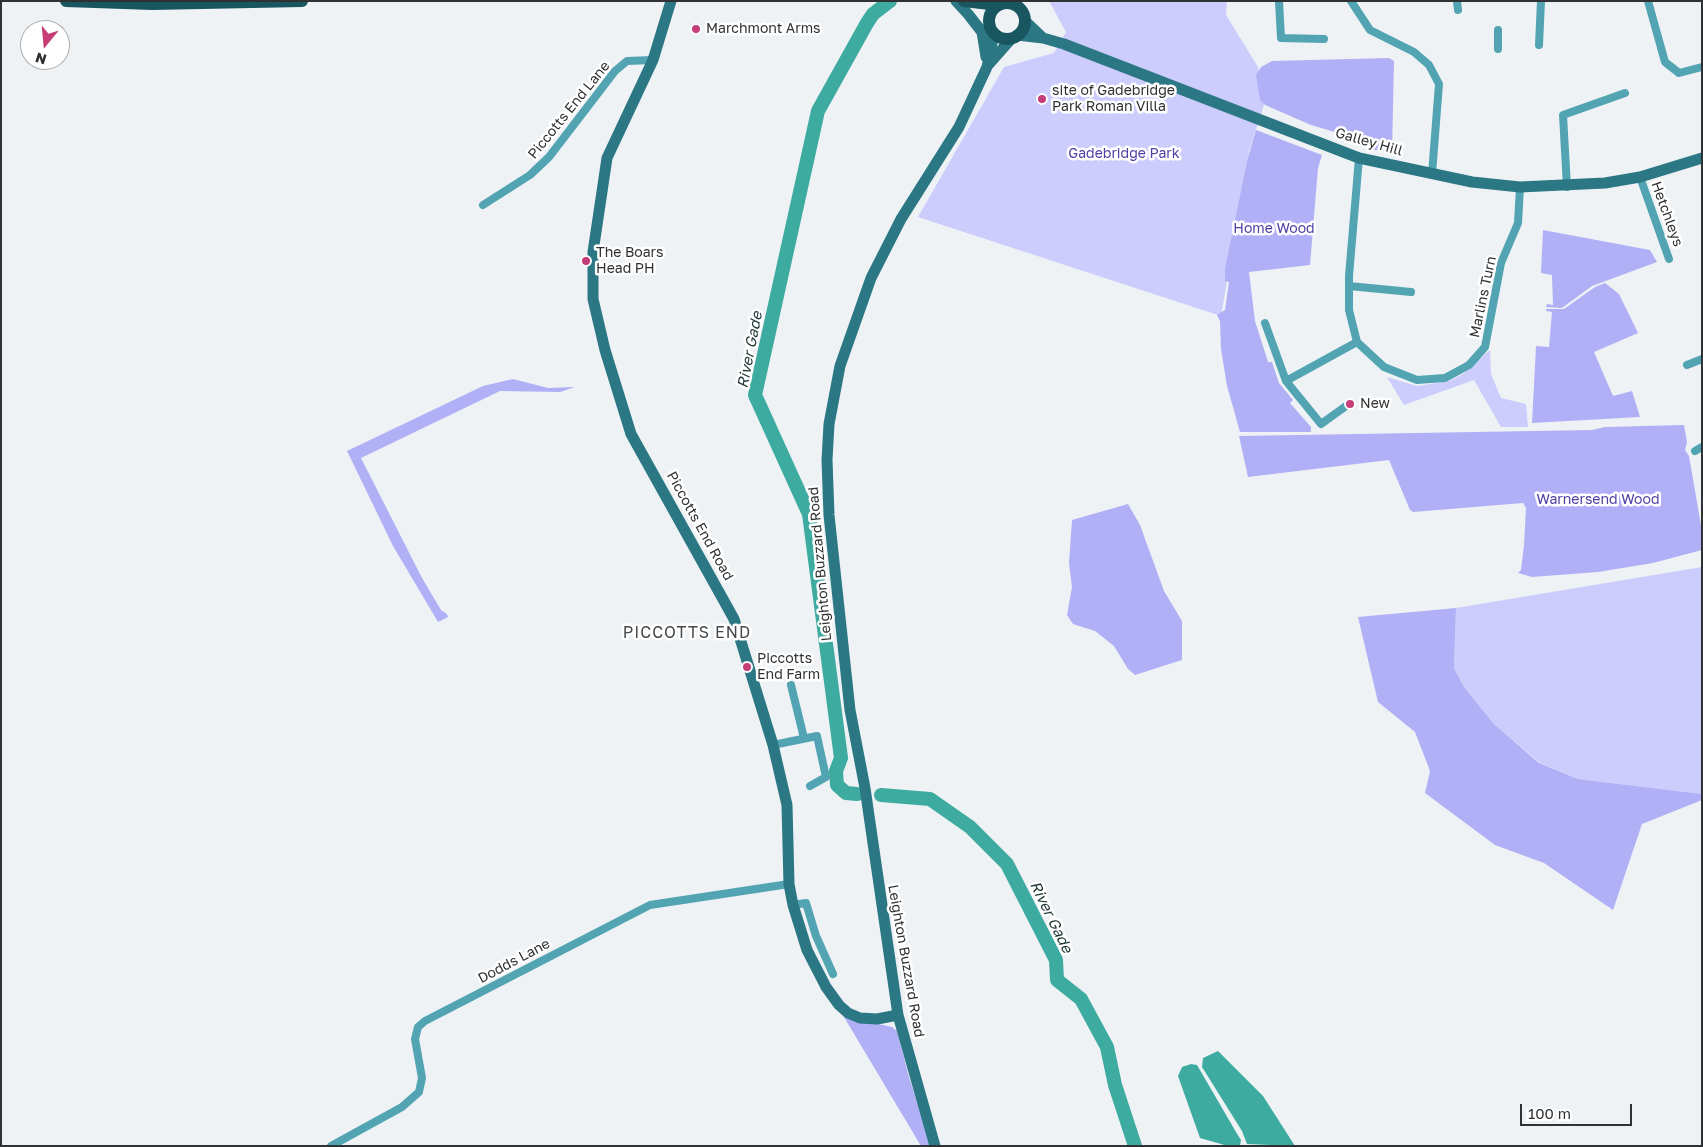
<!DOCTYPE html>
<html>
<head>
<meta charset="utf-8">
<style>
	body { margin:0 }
	#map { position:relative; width:1703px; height:1147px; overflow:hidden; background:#eef2f5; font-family:"Golos Text",sans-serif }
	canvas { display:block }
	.frame { position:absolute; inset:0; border:2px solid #2f3132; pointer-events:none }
	.north { position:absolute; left:20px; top:20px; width:50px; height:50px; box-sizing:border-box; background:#fff; border:1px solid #acadad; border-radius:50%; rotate:197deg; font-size:14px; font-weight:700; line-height:20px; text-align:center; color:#2f3132 }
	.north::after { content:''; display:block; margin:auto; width:18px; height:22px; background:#c63d77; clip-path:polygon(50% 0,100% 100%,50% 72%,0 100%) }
	.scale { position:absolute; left:1520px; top:1104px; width:112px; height:22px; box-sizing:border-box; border:2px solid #2f3132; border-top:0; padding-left:6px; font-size:15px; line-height:18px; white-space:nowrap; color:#2f3132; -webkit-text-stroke:4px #fff; paint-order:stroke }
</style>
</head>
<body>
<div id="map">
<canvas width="1703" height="1147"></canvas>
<div class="frame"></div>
<div class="north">N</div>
<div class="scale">100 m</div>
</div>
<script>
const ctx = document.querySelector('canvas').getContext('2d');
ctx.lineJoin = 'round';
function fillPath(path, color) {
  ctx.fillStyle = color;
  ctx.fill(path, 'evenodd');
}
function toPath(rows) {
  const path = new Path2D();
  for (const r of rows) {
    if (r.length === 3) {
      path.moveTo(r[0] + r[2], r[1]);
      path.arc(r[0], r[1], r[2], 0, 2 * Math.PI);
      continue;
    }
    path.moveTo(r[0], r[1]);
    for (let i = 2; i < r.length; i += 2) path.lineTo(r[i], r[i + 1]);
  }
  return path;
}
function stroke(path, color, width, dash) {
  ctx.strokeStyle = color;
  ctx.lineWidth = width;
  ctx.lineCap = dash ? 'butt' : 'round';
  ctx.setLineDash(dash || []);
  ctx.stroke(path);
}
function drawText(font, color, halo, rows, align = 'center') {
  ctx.font = font + ' "Golos Text",sans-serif';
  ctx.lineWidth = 5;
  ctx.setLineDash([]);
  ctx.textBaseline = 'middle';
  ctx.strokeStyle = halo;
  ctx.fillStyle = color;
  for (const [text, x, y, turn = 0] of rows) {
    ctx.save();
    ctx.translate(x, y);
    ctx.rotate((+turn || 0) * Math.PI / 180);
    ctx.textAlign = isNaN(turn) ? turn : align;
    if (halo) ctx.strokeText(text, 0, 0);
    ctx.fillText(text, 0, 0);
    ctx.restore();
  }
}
fillPath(toPath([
	[1049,1,1227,1,1226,15,1258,67,1264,105,1249,151,1221,316,918,217,1004,67,1054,53,1066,32],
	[1490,350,1491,374,1501,398,1526,404,1528,427,1501,427,1474,380,1404,405,1387,377,1417,386,1449,381,1463,374],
	[1702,567,1702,794,1578,779,1540,763,1494,724,1464,687,1454,668,1456,608]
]), '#ccccfd');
fillPath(toPath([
	[1389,58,1394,61,1392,152,1396,154,1370,149,1338,133,1311,125,1265,105,1260,100,1256,75,1261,67,1272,61],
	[1256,130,1322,155,1318,168,1310,265,1249,272,1255,321,1268,362,1272,362,1279,383,1293,400,1290,403,1311,427,1311,432,1240,432,1227,386,1221,349,1220,321,1217,315,1225,310,1229,282,1225,281,1225,269,1248,157],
	[1543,230,1650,250,1657,262,1592,286,1562,308,1546,307,1547,304,1553,305,1552,275,1541,273],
	[1605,283,1619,294,1638,333,1594,352,1613,396,1632,391,1640,417,1532,423,1536,346,1549,347,1552,312,1546,311,1546,309,1564,309,1595,287],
	[513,379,548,388,575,387,560,392,500,391,361,458,422,578,441,610,447,614,448,617,438,622,393,546,347,451,483,386],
	[1684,425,1687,442,1685,450,1689,456,1702,531,1702,550,1653,563,1598,572,1532,577,1518,573,1521,570,1524,545,1526,508,1523,503,1413,512,1410,510,1389,460,1248,477,1239,436,1592,430,1605,427],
	[1128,504,1140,525,1164,591,1182,621,1182,660,1135,675,1128,669,1114,646,1095,631,1073,624,1067,615,1072,587,1069,563,1072,520],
	[1456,608,1454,668,1464,687,1494,724,1539,763,1578,779,1702,794,1702,800,1642,824,1613,910,1544,863,1495,845,1425,793,1430,771,1415,732,1378,702,1358,617],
	[838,1007,865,1021,892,1027,897,1031,909,1077,931,1146,921,1146]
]), '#b1b0f6');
fillPath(toPath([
	[1218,1051,1263,1096,1295,1146,1247,1144,1242,1131,1202,1067,1203,1058],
	[1191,1064,1197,1065,1236,1132,1241,1140,1240,1146,1228,1146,1200,1138,1178,1076,1182,1067]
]), '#3daba0');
stroke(toPath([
	[857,794,846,793,837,785,836,771,841,758,809,514,755,395,818,111,867,23,873,14,890,1],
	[881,795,930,799,970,827,1007,864,1056,960,1057,980,1081,999,1107,1047,1115,1085,1135,1146]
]), '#3daba0', 14);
stroke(toPath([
	[1279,1,1281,38,1324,39],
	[1351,1,1370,30,1414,52,1429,65,1439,84,1432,174],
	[1457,1,1458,10],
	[1648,1,1665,62,1679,73,1702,67],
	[1539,45,1541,1],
	[1498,49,1498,30],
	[1359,158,1349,276,1349,310,1357,342,1384,367,1417,380,1445,378,1469,365,1485,347,1501,263,1518,223,1520,187],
	[1640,177,1669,259],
	[1567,187,1563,115,1625,93],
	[483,205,530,175,549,157,615,71,627,61,653,60],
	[1349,286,1411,292],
	[1265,323,1286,381,1321,424,1346,406],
	[1687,365,1702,359],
	[1286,381,1357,342],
	[1695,451,1702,447],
	[791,685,804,738],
	[773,745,817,736,826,777,810,786],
	[793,905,806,903,816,936,833,974],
	[331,1146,402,1107,419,1092,422,1078,415,1039,418,1027,425,1021,650,905,789,884]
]), '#52a4b3', 8);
stroke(toPath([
	[671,1,653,60,607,158,593,252,593,299,605,350,631,434,734,619,773,745,787,805,789,884,793,905,807,950,826,987,839,1005,848,1013,860,1018,877,1019,898,1015],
	[956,1,968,14,982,32,986,57],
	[1025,21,1043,38],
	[1017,35,1043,38,1064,44,1359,158,1472,182,1520,187,1605,183,1640,177,1702,158],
	[988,65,1011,39],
	[935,1146,898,1015,865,788,850,710,829,515,827,460,829,424,840,366,871,278,901,219,959,127,987,67,994,33]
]), '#2b7784', 11);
stroke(toPath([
	[66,1,152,4,302,1],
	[964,1,998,5],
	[1007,21,18]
]), '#195660', 12);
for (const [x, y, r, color] of [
	[696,29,5,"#c63d77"],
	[1042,99,5,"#c63d77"],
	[586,261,5,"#c63d77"],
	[1350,404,5,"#c63d77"],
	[747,667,5,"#c63d77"]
]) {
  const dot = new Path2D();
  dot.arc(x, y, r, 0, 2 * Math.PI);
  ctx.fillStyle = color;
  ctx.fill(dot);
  stroke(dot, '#fff', 2);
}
drawText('14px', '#2f3132', '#fff', [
	["Marchmont Arms",706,29],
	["site of Gadebridge",1052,91],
	["Park Roman Villa",1052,107],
	["The Boars",596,253],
	["Head PH",596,269],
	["New",1360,404],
	["Piccotts",757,659],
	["End Farm",757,675]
], 'left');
drawText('14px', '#2f3132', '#fff', [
	["Piccotts End Lane",569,110,-51],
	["Galley Hill",1369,142,16],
	["Hetchleys",1667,214,70],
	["Marlins Turn",1483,297,-78],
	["Piccotts End Road",700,526,61],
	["Leighton Buzzard Road",820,564,-95],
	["Dodds Lane",514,961,-28],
	["Leighton Buzzard Road",906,961,80]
]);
drawText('14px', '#4e3fa3', '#fff', [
	["Gadebridge Park",1124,154],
	["Home Wood",1274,229],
	["Warnersend Wood",1598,500]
]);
drawText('italic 15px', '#1e3734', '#fff', [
	["River Gade",750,350,-79],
	["River Gade",1051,917,64]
]);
ctx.letterSpacing = '1px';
drawText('16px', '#45494b', '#fff', [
	["PICCOTTS END",687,633]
]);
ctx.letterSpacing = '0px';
</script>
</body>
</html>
